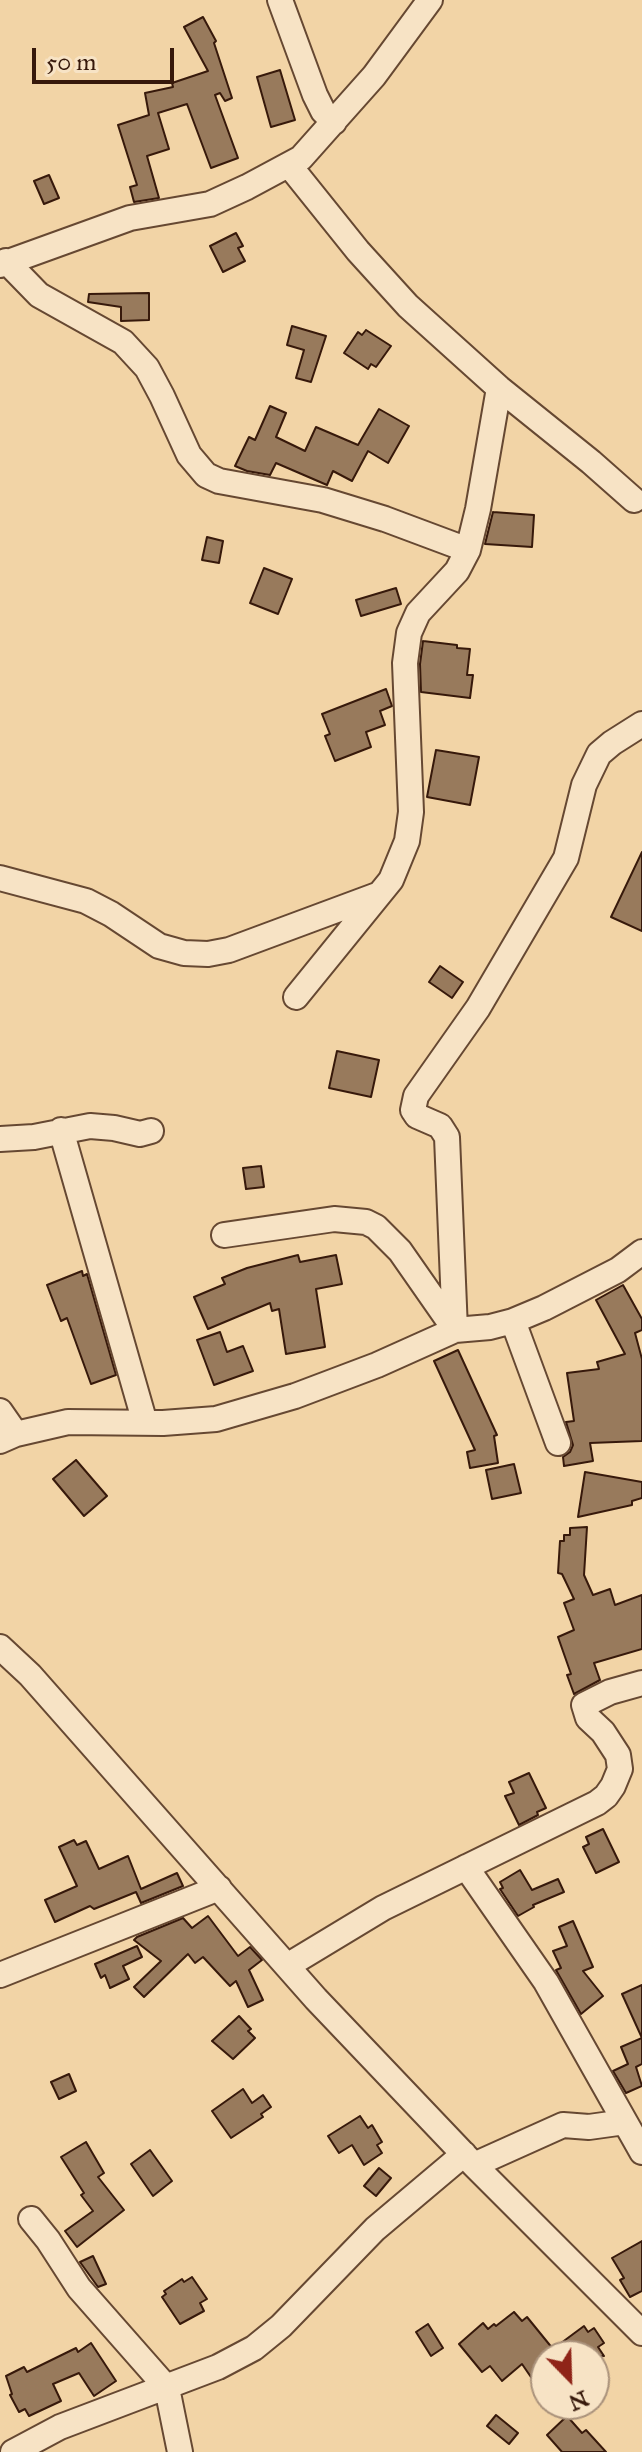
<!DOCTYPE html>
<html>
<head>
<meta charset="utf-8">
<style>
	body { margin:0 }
	#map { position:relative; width:642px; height:2452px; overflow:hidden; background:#f2d4a6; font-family:"IM FELL Great Primer",serif }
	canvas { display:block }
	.north { position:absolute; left:530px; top:2340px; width:80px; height:80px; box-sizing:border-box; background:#f7e3c5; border:2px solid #aa927b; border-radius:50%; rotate:157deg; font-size:22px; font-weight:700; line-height:32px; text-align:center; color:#37190b }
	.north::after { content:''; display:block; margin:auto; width:28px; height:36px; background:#8f2418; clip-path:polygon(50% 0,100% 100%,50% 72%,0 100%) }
	.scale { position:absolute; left:32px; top:48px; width:142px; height:36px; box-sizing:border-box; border:4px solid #37190b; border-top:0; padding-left:10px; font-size:24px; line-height:28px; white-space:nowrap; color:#37190b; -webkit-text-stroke:6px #f7e3c5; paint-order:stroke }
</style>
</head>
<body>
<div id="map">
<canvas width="642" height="2452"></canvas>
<div class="north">N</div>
<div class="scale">50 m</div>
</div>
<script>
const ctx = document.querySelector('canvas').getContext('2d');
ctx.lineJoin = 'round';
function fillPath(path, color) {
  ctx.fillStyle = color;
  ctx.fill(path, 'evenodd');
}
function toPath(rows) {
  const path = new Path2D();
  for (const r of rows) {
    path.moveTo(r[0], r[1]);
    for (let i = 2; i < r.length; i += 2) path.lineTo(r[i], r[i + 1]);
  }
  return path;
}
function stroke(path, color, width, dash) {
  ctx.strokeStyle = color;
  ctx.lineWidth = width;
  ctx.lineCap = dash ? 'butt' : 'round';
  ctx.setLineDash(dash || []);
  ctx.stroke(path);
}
const building = toPath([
	[203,17,216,41,214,43,232,98,225,101,220,93,215,95,238,158,211,168,187,104,158,113,169,149,147,156,159,198,134,202,130,187,137,185,118,125,149,115,145,93,173,87,172,83,208,71,184,27,203,17],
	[280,70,295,120,271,127,257,77,280,70],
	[49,175,59,198,44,204,34,181,49,175],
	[236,233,243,246,238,248,245,261,223,272,210,246,236,233],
	[149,293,149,320,121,321,121,307,88,302,89,294,149,293],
	[292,326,326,336,311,382,296,378,304,350,287,345,292,326],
	[366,330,391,346,376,367,371,364,368,369,344,353,358,332,362,335,366,330],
	[270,406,286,413,276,437,305,451,316,427,358,445,379,409,409,426,388,463,368,451,352,481,333,471,327,485,276,463,270,475,247,471,235,466,249,437,255,440,270,406],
	[493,512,534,515,532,547,485,544,493,512],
	[207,537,223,541,219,563,202,560,207,537],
	[264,568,292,579,278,614,250,603,264,568],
	[396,588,401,604,361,616,356,600,396,588],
	[423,641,457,645,457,648,470,649,467,675,473,675,470,698,421,692,420,664,423,641],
	[386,689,392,706,380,711,385,725,366,732,371,747,335,761,325,736,330,734,322,714,386,689],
	[436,750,479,757,470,805,427,797,436,750],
	[642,852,642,931,611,917,642,852],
	[440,966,463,982,452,998,429,982,440,966],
	[337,1051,379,1060,371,1097,329,1088,337,1051],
	[261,1166,264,1187,246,1189,243,1168,261,1166],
	[298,1255,300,1262,336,1255,342,1284,316,1289,325,1347,286,1354,279,1309,272,1311,270,1303,208,1329,194,1297,225,1284,222,1278,247,1268,298,1255],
	[82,1271,83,1276,87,1274,116,1375,91,1384,67,1318,61,1321,47,1285,82,1271],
	[623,1285,642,1319,642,1330,635,1333,642,1359,642,1441,590,1443,593,1461,564,1466,563,1457,570,1452,573,1445,566,1422,574,1421,567,1373,599,1369,597,1362,625,1354,596,1300,623,1285],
	[220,1332,227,1352,243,1346,253,1371,214,1385,197,1340,220,1332],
	[458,1350,497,1435,494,1436,498,1463,470,1468,467,1452,475,1450,434,1361,458,1350],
	[76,1460,107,1496,84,1516,53,1479,76,1460],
	[514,1464,521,1493,492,1499,486,1470,514,1464],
	[585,1472,642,1482,642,1498,632,1501,632,1505,578,1517,585,1472],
	[587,1527,584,1575,593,1595,610,1589,615,1605,642,1595,642,1649,594,1663,600,1680,574,1694,567,1675,571,1674,558,1637,574,1630,564,1603,574,1599,562,1574,558,1573,560,1541,564,1541,564,1535,570,1535,570,1528,587,1527],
	[529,1773,546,1808,537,1812,538,1815,519,1825,505,1796,514,1793,509,1782,529,1773],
	[603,1829,619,1862,596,1873,583,1847,589,1844,586,1837,603,1829],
	[74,1840,77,1845,86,1841,99,1869,128,1856,141,1889,177,1873,183,1886,141,1903,136,1892,94,1909,90,1906,55,1922,45,1900,77,1886,59,1847,74,1840],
	[520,1870,532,1890,558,1879,564,1892,533,1905,534,1907,518,1916,500,1889,503,1888,500,1882,520,1870],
	[208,1916,238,1956,250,1947,262,1960,249,1970,263,2000,248,2007,236,1981,230,1986,203,1957,195,1963,188,1954,144,1997,134,1987,161,1961,134,1940,137,1937,183,1918,192,1928,208,1916],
	[573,1921,593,1967,583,1971,603,1996,581,2014,556,1970,561,1968,553,1951,567,1946,559,1927,573,1921],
	[137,1946,142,1957,123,1966,129,1979,110,1988,105,1975,101,1978,95,1964,137,1946],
	[642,1985,642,2064,636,2067,642,2086,626,2093,613,2071,628,2064,621,2047,642,2038,622,1994,642,1985],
	[239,2016,251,2029,248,2031,255,2038,233,2059,212,2041,239,2016],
	[69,2074,76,2091,59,2099,51,2082,69,2074],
	[243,2089,252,2103,263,2095,271,2107,261,2114,263,2117,231,2138,212,2111,243,2089],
	[360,2116,368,2128,372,2125,382,2142,377,2145,382,2153,364,2165,352,2145,339,2153,328,2136,360,2116],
	[86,2142,104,2173,98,2177,124,2210,77,2247,65,2231,93,2211,81,2195,84,2193,61,2157,86,2142],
	[150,2150,172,2181,153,2196,131,2164,150,2150],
	[379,2168,391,2178,376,2196,364,2186,379,2168],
	[642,2241,642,2291,630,2297,620,2280,624,2278,612,2258,642,2241],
	[93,2256,106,2284,98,2287,80,2262,93,2256],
	[192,2277,207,2299,200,2303,204,2311,180,2324,162,2297,166,2294,164,2291,182,2279,184,2282,192,2277],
	[514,2312,522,2321,527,2317,553,2349,584,2326,588,2332,594,2328,604,2343,598,2347,604,2356,546,2356,546,2375,535,2383,522,2364,502,2381,490,2366,482,2372,459,2344,483,2323,488,2329,494,2324,496,2326,514,2312],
	[428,2324,443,2348,431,2356,416,2332,428,2324],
	[91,2343,116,2381,94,2396,79,2373,53,2384,61,2401,29,2416,25,2409,19,2412,10,2395,12,2394,6,2376,24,2367,27,2372,76,2348,78,2352,91,2343],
	[496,2415,518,2433,509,2444,487,2426,496,2415],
	[567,2416,582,2433,586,2430,606,2452,562,2452,547,2435,567,2416]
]);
fillPath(building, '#987a5c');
stroke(building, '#37190b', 2);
const minor = toPath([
	[280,0,315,95,323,111,334,122],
	[289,165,358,251,408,306,499,388,591,462,634,500],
	[6,261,39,295,123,342,147,368,162,396,189,455,206,475,219,481,323,500,385,519,468,550],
	[0,265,130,218,210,204,247,187,301,158,374,76,430,0],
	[0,878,86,901,111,914,159,946,184,953,208,954,229,950,377,895],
	[296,997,391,880,407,841,411,812,405,663,409,633,418,613,457,571,468,550,478,509,499,388],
	[61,1130,145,1423],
	[0,1139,34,1137,90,1126,114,1128,140,1134,151,1131],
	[224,1235,334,1219,366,1222,376,1227,400,1251,453,1327],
	[513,1321,558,1443],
	[455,1330,447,1137,440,1126,417,1116,413,1110,416,1096,478,1008,566,858,584,785,599,754,612,743,642,724],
	[0,1411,16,1434],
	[0,1441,16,1434,68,1422,163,1423,216,1419,295,1396,377,1365,455,1330,490,1327,513,1321,544,1308,618,1270,642,1252],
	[0,1647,30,1675,316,1999,474,2165,642,2333],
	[466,1867,546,1982,642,2152],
	[287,1966,383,1908,597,1803,606,1796,613,1786,620,1769,618,1755,603,1732,588,1718,584,1705,610,1692,642,1683],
	[0,1975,219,1888],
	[474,2165,563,2125,589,2127,625,2122],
	[31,2219,48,2240,79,2288,167,2388,180,2452],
	[13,2452,60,2427,218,2367,254,2348,281,2326,375,2229,464,2154]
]);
stroke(minor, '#664832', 28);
stroke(minor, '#f7e3c5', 24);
</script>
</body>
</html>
